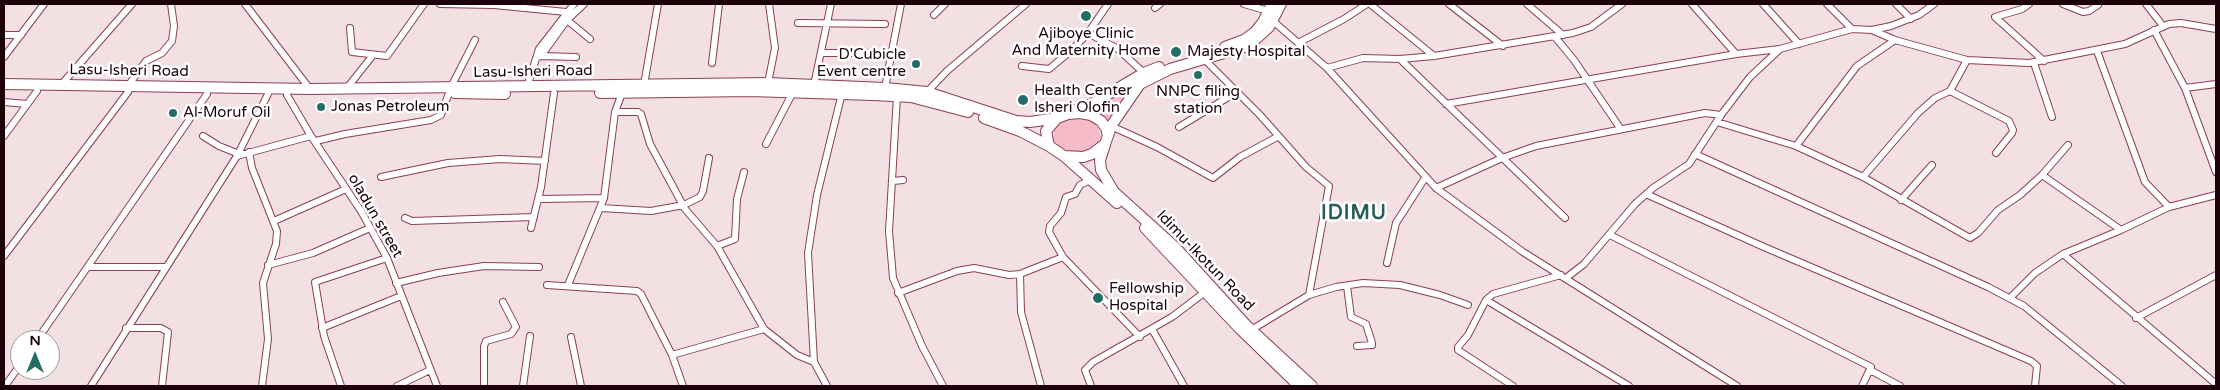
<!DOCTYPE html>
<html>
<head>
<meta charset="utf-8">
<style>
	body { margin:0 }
	#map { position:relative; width:2220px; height:390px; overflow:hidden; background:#f2e0e3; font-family:"Varela Round",sans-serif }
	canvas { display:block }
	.frame { position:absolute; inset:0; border:5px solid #1e0209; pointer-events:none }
	.north { position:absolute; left:10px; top:330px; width:50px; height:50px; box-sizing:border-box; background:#fff; border:1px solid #a59a9d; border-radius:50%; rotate:0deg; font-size:14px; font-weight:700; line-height:20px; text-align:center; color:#1e0209 }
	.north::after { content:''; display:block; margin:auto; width:18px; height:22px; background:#246d66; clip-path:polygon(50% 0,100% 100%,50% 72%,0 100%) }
</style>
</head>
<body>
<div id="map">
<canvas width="2220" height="390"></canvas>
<div class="frame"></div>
<div class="north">N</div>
</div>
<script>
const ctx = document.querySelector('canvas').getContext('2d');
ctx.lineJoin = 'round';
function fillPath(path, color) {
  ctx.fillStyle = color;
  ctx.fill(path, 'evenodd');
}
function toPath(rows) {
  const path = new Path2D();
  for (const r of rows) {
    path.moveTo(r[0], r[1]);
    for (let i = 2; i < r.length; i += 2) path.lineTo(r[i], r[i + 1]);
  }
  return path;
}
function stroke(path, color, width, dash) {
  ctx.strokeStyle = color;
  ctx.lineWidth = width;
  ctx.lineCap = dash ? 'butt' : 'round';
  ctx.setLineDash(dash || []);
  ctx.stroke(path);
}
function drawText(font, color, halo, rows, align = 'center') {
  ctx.font = font + ' "Varela Round",sans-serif';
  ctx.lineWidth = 5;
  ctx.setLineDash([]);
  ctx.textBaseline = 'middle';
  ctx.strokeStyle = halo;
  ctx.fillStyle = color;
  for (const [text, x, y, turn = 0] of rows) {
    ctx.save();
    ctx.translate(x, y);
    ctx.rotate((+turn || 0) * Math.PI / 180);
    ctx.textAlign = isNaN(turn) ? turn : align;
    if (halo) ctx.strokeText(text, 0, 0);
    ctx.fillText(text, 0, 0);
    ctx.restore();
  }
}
fillPath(toPath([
	[1132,85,1108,123,1084,111],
	[1078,118,1093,122,1098,127,1101,138,1098,143,1086,151,1078,153,1063,150,1053,141,1054,130,1063,121]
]), '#f5bbc6');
const street = toPath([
	[245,4,310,89],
	[440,4,494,5,566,12],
	[1244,4,1268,11],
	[1370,4,1434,56],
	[1449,4,1503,46],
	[1527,4,1563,35],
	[1692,4,1736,54],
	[1763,4,1799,44],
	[1827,4,1852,29],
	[1896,4,1911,19],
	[2029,4,2022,9,1995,17,2044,61],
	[2063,4,2083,12,2089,11,2098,5],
	[2146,4,2163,26],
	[1155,8,1160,4],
	[934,15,945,4],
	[567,20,590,39],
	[1273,21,1327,68,1436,188,1523,252,1737,386],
	[798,23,885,24],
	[350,28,352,52,387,56,424,4],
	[1872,30,1895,40,1967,60,2029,63,2125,44,2169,24,2181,23,2216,29],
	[2154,30,2185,88,2216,172],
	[1088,33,1118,49,1144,73],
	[4,35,21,35],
	[1555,37,1574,60,1620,128],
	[1298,43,1344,19,1367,4],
	[2097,51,2145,182,2169,207],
	[821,53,872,53],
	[541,56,576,57],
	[4,57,44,4],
	[538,57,541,56,567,20,584,4],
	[1204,59,1260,115,1306,167,1329,186,1309,295],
	[1400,59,1565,218],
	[712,63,719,4],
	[2034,63,2052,117],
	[1022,66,1049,69,1072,50,1088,33,1108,4],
	[1327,68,1363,58,1400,59,1434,56,1573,33,1591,27,1622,4],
	[768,83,775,48,769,4],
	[61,85,132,4],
	[644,85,658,4],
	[814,85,831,4],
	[128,86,146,61,162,53,172,41,174,26,171,4],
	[451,87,475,40],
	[527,87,539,49,574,4],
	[347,88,373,55],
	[885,88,901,4],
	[2185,88,2216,84],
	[1950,91,2009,121,2013,130,2012,133,1996,153],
	[927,92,947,71,1026,4],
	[287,95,311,136,361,211,387,258,437,386],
	[897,96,889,231,893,278,922,346,943,386],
	[4,102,27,104],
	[1446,104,1736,54,1780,49,1852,29,1872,30,1891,26,1919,15,1934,4],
	[615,112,638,112,641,114,650,144,685,209,717,246,764,329,672,355],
	[1717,122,1796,146,1863,177,1970,238,1978,233,1998,210,2020,195,2042,175,2068,145],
	[1111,126,1157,147,1213,178,1240,157,1277,137],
	[1179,127,1235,93],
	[4,136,37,91],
	[203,136,219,146,239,154],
	[316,141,345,134,431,120,441,115,449,93],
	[766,144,793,92],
	[1796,146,1857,66,1895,40],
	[249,152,252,168,277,231,276,244,263,283,268,339,262,386],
	[1695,154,1988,287,2024,306,2122,386],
	[237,156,268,94],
	[2042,175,2121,230],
	[381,177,448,163,500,159,545,161],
	[1863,177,1918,113,1935,98,1950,91,1967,60],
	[1090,180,1080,185,1075,194,1066,197,1061,213,1050,226,1049,232,1063,257,1140,337],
	[893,181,903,180],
	[1436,188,1502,158,1536,146,1705,113,1721,115],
	[1646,194,1764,247,2031,361,2037,366,2035,386],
	[539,199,604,198],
	[1901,200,1932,165],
	[601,208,651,211,684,205,700,197,703,191,709,158],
	[405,218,412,221,534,217],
	[274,221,346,189],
	[531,228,541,187,554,93],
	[1610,235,1871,367,1862,386],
	[717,246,735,239,737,199,744,172],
	[2063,254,2216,384],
	[4,256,128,92],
	[1387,263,1396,223,1425,178],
	[268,265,313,253,370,228],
	[88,267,166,267],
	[1020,274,1021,312,1041,386],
	[1566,278,1584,264,1635,204,1653,188,1689,164,1721,115,1750,77,1780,49],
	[396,283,438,273,484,266,539,267],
	[547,285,637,291,641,294,672,355,683,386],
	[568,285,604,198,615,112,622,93],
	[1347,286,1351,317,1366,324,1372,343,1372,345,1357,346],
	[898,293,957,271,974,268,1009,275,1020,274,1063,257],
	[2010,298,2035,273,2063,254,2121,230,2169,207,2216,195],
	[1486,300,1629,386],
	[2136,318,2216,275],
	[126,328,161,328,168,332,162,386],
	[322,328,401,296],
	[764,329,797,355,814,362],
	[1152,329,1184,386],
	[1251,330,1309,295,1336,287,1363,283,1400,285,1440,295,1468,305],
	[571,337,581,386],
	[37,340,207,94],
	[1870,370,1900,386],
	[5,386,20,365],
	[91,386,237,156,311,136],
	[341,386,324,336,315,282,387,258],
	[397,386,430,370],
	[484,386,484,346,486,341,511,334,516,327,503,302],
	[523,386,530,336],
	[827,386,814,362,808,253,817,195,842,93],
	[1091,386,1085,370,1093,362,1172,317,1205,292],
	[1513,386,1458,350,1458,347,1468,335,1486,300,1493,294,1561,275]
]);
const primary = toPath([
	[1225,47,1244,40,1255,32,1263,22,1272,4],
	[4,84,310,89,768,83,885,88,927,92,1016,121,1030,122,1057,118],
	[455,93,505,94],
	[600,93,751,91,873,95,911,97,968,112],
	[1074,111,1088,106,1144,73,1159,67],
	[1080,113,1091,115,1101,121,1106,128,1108,136,1105,144,1092,154,1083,157,1064,156,1049,146,1046,131,1057,118,1068,114,1080,113],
	[984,118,1020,131,1049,146],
	[1108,136,1111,126,1140,84,1170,69,1248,46,1269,27,1281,4],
	[1105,145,1100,160,1101,170,1114,192,1176,248,1247,326,1312,386],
	[1064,156,1117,203],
	[1145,228,1239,328,1299,386]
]);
stroke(street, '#8b3f52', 8);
stroke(primary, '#8b3f52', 12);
stroke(street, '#fff', 6);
stroke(primary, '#fff', 10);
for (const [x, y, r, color] of [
	[1086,16,6,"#246d66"],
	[1176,52,6,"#246d66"],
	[916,64,5,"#246d66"],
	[1198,75,5,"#246d66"],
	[1023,100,6,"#246d66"],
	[321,107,5,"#246d66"],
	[173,113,5,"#246d66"],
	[1098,298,6,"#246d66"]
]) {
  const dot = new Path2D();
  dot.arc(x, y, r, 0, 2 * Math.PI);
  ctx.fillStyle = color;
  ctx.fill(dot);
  stroke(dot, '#fff', 2);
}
drawText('15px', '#1e0209', '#fff', [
	["Ajiboye Clinic",1086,34,"center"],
	["And Maternity Home",1086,51,"center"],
	["Majesty Hospital",1187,52],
	["D'Cubicle",906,55,"right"],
	["Event centre",906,72,"right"],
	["Health Center",1034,91],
	["Isheri Olofin",1034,108],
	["NNPC filing",1198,92,"center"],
	["station",1198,109,"center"],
	["Jonas Petroleum",331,107],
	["Al-Moruf Oil",183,113],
	["Fellowship",1109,289],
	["Hospital",1109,306]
], 'left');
drawText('15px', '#1e0209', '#fff', [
	["Lasu-Isheri Road",129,71,1],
	["Lasu-Isheri Road",533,72,-1],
	["oladun street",375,216,60],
	["Idimu-Ikotun Road",1205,261,46]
]);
ctx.letterSpacing = '1px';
drawText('bold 20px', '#255e58', '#fff', [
	["IDIMU",1354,214]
]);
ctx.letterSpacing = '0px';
</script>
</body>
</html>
